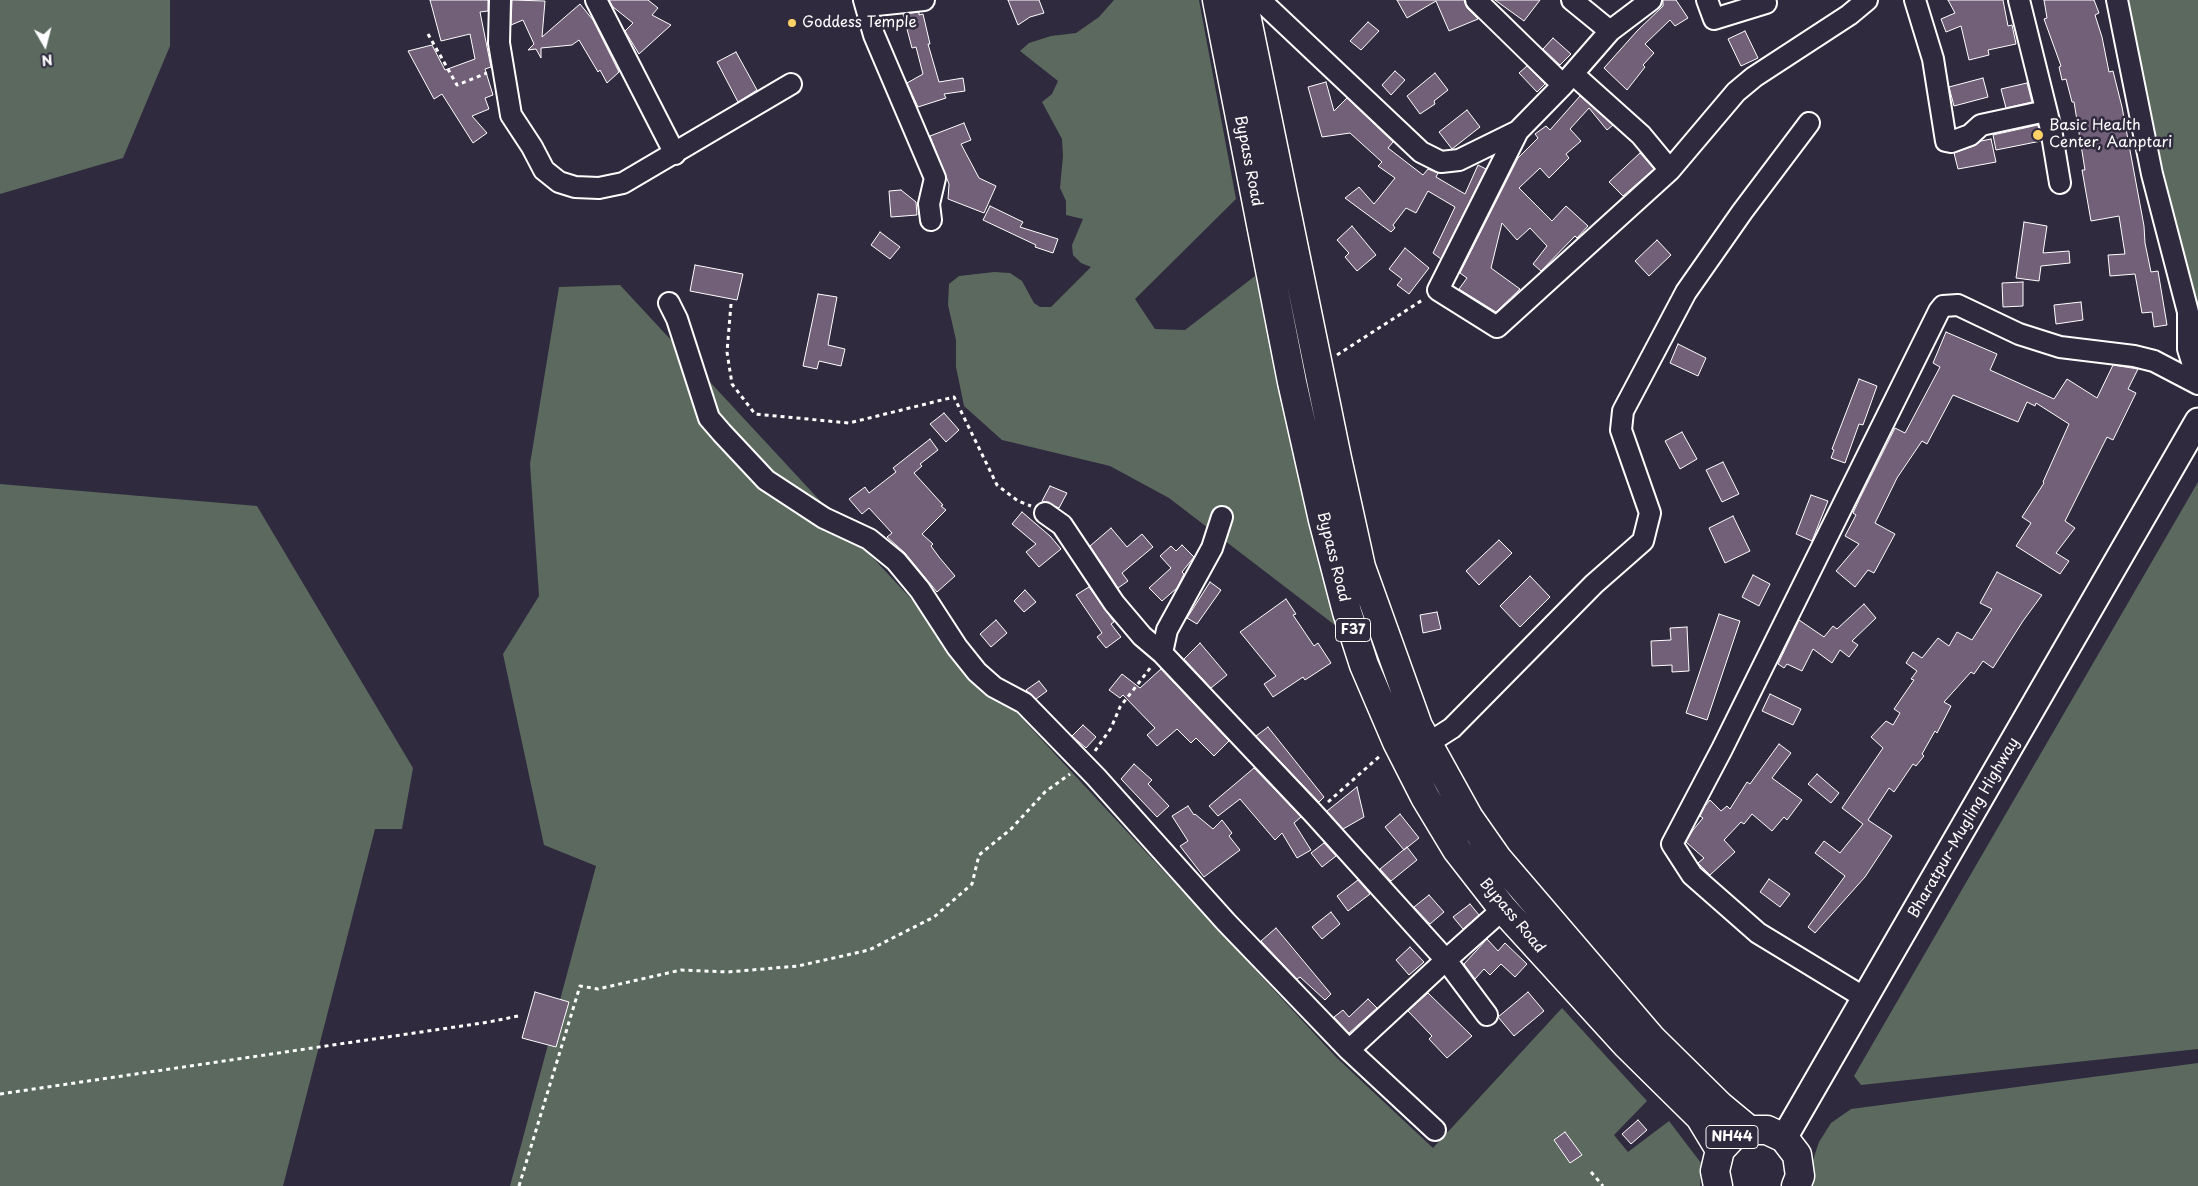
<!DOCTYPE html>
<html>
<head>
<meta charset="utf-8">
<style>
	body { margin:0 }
	#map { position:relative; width:2198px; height:1186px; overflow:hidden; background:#2f2a3d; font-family:"Playpen Sans",sans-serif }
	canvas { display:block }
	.north { position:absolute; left:20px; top:20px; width:50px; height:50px; -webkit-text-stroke:4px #2f2a3d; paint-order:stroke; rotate:172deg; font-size:14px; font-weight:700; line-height:20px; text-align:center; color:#fff }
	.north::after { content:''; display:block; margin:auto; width:18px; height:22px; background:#fff; clip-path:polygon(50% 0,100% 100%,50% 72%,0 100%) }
</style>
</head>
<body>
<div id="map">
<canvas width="2198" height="1186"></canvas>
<div class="north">N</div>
</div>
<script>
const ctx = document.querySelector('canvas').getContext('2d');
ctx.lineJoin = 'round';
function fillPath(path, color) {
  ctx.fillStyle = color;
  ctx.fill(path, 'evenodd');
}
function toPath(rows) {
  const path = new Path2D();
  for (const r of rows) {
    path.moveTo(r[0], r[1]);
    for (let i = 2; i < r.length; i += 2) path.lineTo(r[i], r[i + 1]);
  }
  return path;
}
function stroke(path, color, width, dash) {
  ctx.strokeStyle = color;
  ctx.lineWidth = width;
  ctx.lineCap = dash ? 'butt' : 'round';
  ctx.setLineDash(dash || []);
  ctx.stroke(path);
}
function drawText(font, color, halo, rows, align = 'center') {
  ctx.font = font + ' "Playpen Sans",sans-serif';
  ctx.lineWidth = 5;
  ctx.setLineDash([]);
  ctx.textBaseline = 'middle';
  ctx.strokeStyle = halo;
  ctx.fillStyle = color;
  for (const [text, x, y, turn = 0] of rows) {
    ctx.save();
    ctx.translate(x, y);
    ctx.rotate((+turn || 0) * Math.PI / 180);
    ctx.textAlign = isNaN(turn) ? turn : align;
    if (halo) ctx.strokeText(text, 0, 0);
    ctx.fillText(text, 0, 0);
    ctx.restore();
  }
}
fillPath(toPath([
	[0,0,170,0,170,46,123,158,0,194],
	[1114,0,1199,0,1236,199,1135,299,1155,329,1185,330,1255,276,1340,629,1169,498,1110,466,1002,440,964,406,956,367,956,340,948,305,949,284,959,276,994,272,1010,273,1022,281,1034,303,1040,307,1051,307,1091,267,1081,263,1073,255,1072,245,1083,219,1066,215,1066,201,1060,188,1063,156,1062,139,1042,102,1052,94,1058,81,1020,51,1029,43,1051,36,1076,33,1099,17],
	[2128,0,2198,0,2198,308,2173,217],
	[620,285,1336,1057,1433,1148,1562,1008,1647,1101,1614,1135,1628,1152,1669,1121,1701,1163,1700,1186,510,1186,596,866,544,845,503,654,539,596,530,464,559,287],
	[2198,482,2198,1049,1861,1085,1854,1076],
	[0,484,257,506,413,768,402,829,375,829,283,1186,0,1186],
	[2198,1063,2198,1186,1810,1186,1812,1163,1819,1142,1831,1123,1851,1109]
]), '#5b695f');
const building = toPath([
	[430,0,488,0,488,11,480,12,491,67,485,69,493,95,485,98,489,109,472,116,487,133,473,143,442,94,434,99,408,51,432,45,445,70,475,59,470,34,441,41,430,0],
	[512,0,545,1,542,37,580,4,593,20,619,72,607,83,600,70,598,72,579,40,572,45,541,48,541,58,536,49,528,50,534,44,523,20,511,25,512,0],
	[609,0,648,0,658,8,652,15,671,25,639,54,625,31,633,23,613,7,609,0],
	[1008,0,1039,0,1044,13,1030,17,1018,25,1008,0],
	[1397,0,1464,0,1467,8,1478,19,1449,31,1436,1,1407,18,1397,0],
	[1495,0,1540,0,1524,21,1495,0],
	[1663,0,1676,0,1688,18,1675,26,1670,20,1645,44,1654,53,1643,65,1645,67,1627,90,1604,68,1637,31,1663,6,1663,0],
	[1948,0,2003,0,2008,26,2012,25,2016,44,1988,50,1989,55,1969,60,1961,26,1946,32,1941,19,1955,13,1948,0],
	[2044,0,2094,0,2099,13,2095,15,2102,37,2109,72,2113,71,2122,107,2144,226,2145,243,2151,272,2158,271,2167,325,2154,327,2152,312,2142,313,2135,274,2110,276,2108,255,2125,254,2119,216,2091,221,2082,170,2085,170,2074,102,2072,102,2066,79,2062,80,2059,67,2061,66,2044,19,2047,18,2044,0],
	[919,12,919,15,923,14,930,44,928,44,939,82,963,78,965,91,944,94,946,98,918,107,907,83,923,74,916,47,912,48,903,14,919,12],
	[1368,22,1379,31,1361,50,1350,41,1368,22],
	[1745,31,1758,58,1741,66,1728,39,1745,31],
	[1553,38,1571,54,1560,65,1543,49,1553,38],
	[736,52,757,90,738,102,717,62,736,52],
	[1527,66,1545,84,1537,92,1519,73,1527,66],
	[1395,71,1405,80,1391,95,1382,85,1395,71],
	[1435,73,1448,90,1434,101,1435,104,1420,114,1407,96,1435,73],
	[1983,78,1988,97,1954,106,1949,87,1983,78],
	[1326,82,1334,111,1347,98,1393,142,1388,148,1423,175,1428,169,1438,173,1436,177,1465,194,1478,165,1486,169,1441,259,1433,253,1455,207,1428,191,1416,213,1406,208,1393,225,1395,228,1391,232,1345,198,1359,187,1374,204,1395,178,1378,166,1382,162,1350,133,1322,137,1308,87,1326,82],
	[2027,83,2032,102,2006,108,2001,89,2027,83],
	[1580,96,1613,125,1607,130,1589,108,1570,129,1581,141,1566,154,1569,158,1549,178,1540,168,1519,188,1552,221,1566,206,1588,226,1577,238,1575,236,1541,271,1533,264,1547,246,1530,228,1517,240,1502,223,1491,268,1520,289,1496,312,1459,289,1467,278,1460,273,1518,158,1538,138,1535,134,1546,126,1550,130,1580,96],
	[1467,110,1480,127,1452,149,1439,132,1467,110],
	[964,123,971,140,961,144,979,178,996,186,984,213,948,199,949,184,930,136,964,123],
	[2038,125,2041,141,1996,150,1993,135,2038,125],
	[1991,139,1996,162,1958,169,1954,153,1974,146,1981,141,1991,139],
	[1640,153,1654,169,1623,196,1609,182,1640,153],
	[901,190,916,202,917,215,891,217,889,191,901,190],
	[990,206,1023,222,1020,227,1058,239,1053,253,1035,247,1036,245,983,220,990,206],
	[2024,222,2047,226,2043,253,2069,251,2070,263,2041,266,2039,281,2016,278,2024,222],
	[1352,226,1376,255,1357,271,1345,257,1349,253,1337,240,1352,226],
	[880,232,900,247,890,259,871,245,880,232],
	[1657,240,1671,255,1649,276,1635,261,1657,240],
	[1405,248,1429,268,1409,294,1397,285,1402,279,1389,269,1405,248],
	[695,265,743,274,737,300,690,291,695,265],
	[2023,282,2023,306,2003,307,2002,283,2023,282],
	[818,294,837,297,828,345,845,349,841,366,819,361,817,369,803,366,818,294],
	[2081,302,2083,320,2056,324,2054,305,2081,302],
	[1946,332,1997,354,1990,370,2054,399,2067,379,2097,398,2113,365,2138,369,2128,389,2136,393,2113,440,2107,437,2065,521,2075,528,2056,553,2069,561,2060,574,2016,546,2031,523,2022,517,2044,483,2043,482,2069,424,2036,403,2035,406,2027,402,2018,422,1953,395,1927,444,1922,441,1897,478,1875,523,1895,534,1874,573,1868,570,1855,587,1836,571,1859,544,1845,536,1856,515,1853,513,1860,498,1895,428,1905,433,1940,367,1933,363,1946,332],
	[1678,344,1706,358,1698,376,1670,363,1678,344],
	[1859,379,1877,386,1863,425,1859,424,1845,463,1831,458,1834,450,1832,449,1859,379],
	[944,413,959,430,946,442,930,424,944,413],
	[1682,432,1697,459,1680,469,1665,441,1682,432],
	[930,439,938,450,920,464,922,466,914,473,943,505,941,506,946,510,922,534,933,544,931,546,939,557,955,576,937,592,905,553,887,537,892,533,869,508,862,514,849,499,865,487,869,493,896,472,893,468,930,439],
	[1723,462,1739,494,1722,502,1706,470,1723,462],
	[1050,486,1067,493,1059,508,1042,501,1050,486],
	[1811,495,1828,501,1812,541,1796,534,1811,495],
	[1022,512,1050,536,1061,549,1039,567,1026,552,1036,544,1012,524,1022,512],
	[1733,516,1750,551,1725,563,1709,528,1733,516],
	[1111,528,1127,547,1142,534,1153,547,1122,573,1128,581,1118,588,1090,546,1111,528],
	[1499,540,1512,553,1479,585,1466,571,1499,540],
	[1182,545,1194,557,1182,572,1184,574,1177,588,1162,601,1149,588,1171,568,1160,556,1171,546,1176,551,1182,545],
	[1997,572,2042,595,2023,621,1993,668,1983,661,1974,674,1971,672,1944,702,1951,706,1937,733,1935,731,1922,754,1924,756,1916,766,1913,764,1894,792,1889,788,1868,820,1892,836,1865,877,1815,933,1808,927,1845,876,1815,853,1824,841,1840,853,1863,824,1842,808,1883,748,1871,737,1886,721,1893,725,1900,713,1894,709,1914,680,1911,679,1917,671,1906,663,1913,652,1922,658,1938,638,1949,646,1957,632,1972,640,1992,609,1980,603,1997,572],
	[1753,575,1770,584,1759,606,1742,597,1753,575],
	[1530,576,1550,597,1520,627,1500,606,1530,576],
	[1210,582,1221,590,1197,624,1187,618,1210,582],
	[1089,587,1114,622,1111,624,1121,637,1106,648,1097,637,1102,633,1076,595,1089,587],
	[1025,590,1036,602,1024,612,1014,601,1025,590],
	[1286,599,1296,614,1293,615,1314,646,1318,643,1331,663,1305,680,1303,677,1273,697,1264,684,1276,676,1240,632,1286,599],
	[1864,604,1876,618,1852,641,1858,645,1849,657,1840,650,1832,663,1813,649,1802,671,1787,664,1784,668,1778,664,1799,620,1824,637,1833,626,1837,629,1864,604],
	[1437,612,1441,629,1423,633,1420,615,1437,612],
	[1719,614,1740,621,1707,720,1686,713,1719,614],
	[996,620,1007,633,991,647,980,634,996,620],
	[1687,627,1689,671,1672,672,1672,665,1652,666,1651,641,1671,640,1670,628,1687,627],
	[1200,643,1227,675,1211,688,1184,659,1200,643],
	[1161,669,1229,741,1214,756,1196,738,1191,743,1177,729,1157,746,1147,735,1155,728,1123,695,1120,698,1109,690,1122,674,1140,688,1161,669],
	[1039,681,1047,691,1036,699,1026,690,1039,681],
	[1770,694,1801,709,1793,725,1762,711,1770,694],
	[1083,725,1096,737,1086,748,1072,736,1083,725],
	[1268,727,1324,797,1319,802,1256,736,1268,727],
	[1779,744,1791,753,1772,778,1802,800,1787,820,1784,817,1772,831,1752,814,1744,824,1741,822,1724,840,1735,852,1710,875,1698,863,1704,858,1686,842,1693,830,1703,818,1700,816,1705,806,1710,800,1721,811,1727,806,1730,809,1747,782,1750,784,1779,744],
	[1134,764,1152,780,1148,784,1169,806,1157,817,1121,779,1134,764],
	[1254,768,1301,817,1294,823,1311,850,1297,858,1282,833,1275,840,1240,799,1218,816,1209,806,1254,768],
	[1817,774,1839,793,1831,803,1808,784,1817,774],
	[1357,787,1364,817,1343,829,1327,811,1357,787],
	[1188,806,1194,815,1195,814,1213,829,1222,820,1232,833,1229,836,1240,850,1204,877,1180,846,1188,841,1172,816,1188,806],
	[1400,814,1419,838,1404,850,1385,827,1400,814],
	[1324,843,1336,856,1322,867,1311,853,1324,843],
	[1407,847,1417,860,1391,881,1380,869,1407,847],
	[1769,879,1790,894,1780,907,1760,892,1769,879],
	[1358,880,1370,894,1348,911,1337,896,1358,880],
	[1429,895,1444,912,1430,924,1414,907,1429,895],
	[1470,904,1479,915,1463,929,1453,917,1470,904],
	[1331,912,1340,924,1322,939,1312,927,1331,912],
	[1276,928,1331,994,1325,1000,1300,977,1297,979,1261,941,1276,928],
	[1487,939,1498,951,1505,943,1527,964,1515,977,1501,964,1490,975,1484,969,1475,979,1464,964,1487,939],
	[1410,947,1424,962,1409,975,1396,960,1410,947],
	[535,992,569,1002,556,1047,522,1038,535,992],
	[1528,992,1544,1011,1514,1036,1498,1017,1528,992],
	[1428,993,1472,1036,1447,1058,1429,1039,1432,1036,1408,1011,1428,993],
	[1368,999,1377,1008,1349,1033,1334,1017,1343,1010,1349,1017,1368,999],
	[1638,1120,1647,1130,1631,1144,1622,1134,1638,1120],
	[1565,1132,1582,1155,1570,1163,1554,1140,1565,1132]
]);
fillPath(building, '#725f78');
stroke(building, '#fff', 1);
const minor = toPath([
	[500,0,499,43,511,115,532,147,544,170,559,182,575,187,599,188,623,183,791,84],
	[596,0,675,154],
	[864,0,874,35,935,178,929,204,931,220],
	[1260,0,1421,152,1441,162,1459,160,1518,131,1563,85,1610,31,1651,0],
	[1476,0,1563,85],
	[1572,0,1610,31],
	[1707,0,1714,19,1766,3],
	[1915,0,1933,59,1946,141,1951,142,1970,135,1981,125,2046,111],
	[2019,0,2051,129,2060,183],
	[2117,0,2152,174,2188,312,2188,349,2194,368,2198,373],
	[867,6,924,0],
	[1573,74,1641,135,1670,170],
	[1518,131,1438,290,1497,327,1670,170,1736,92,1754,77,1849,15,1867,0],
	[669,303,677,319,709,418,722,433,766,480,824,518,869,539,896,561,920,590,957,647,977,672,994,687,1024,703,1096,777,1226,922,1349,1050,1435,1130],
	[1045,513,1062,525,1114,603,1142,636,1162,653,1314,814,1446,960,1503,909],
	[1162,653,1167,630,1212,548,1222,517],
	[1427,744,1452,728,1594,584,1643,541,1650,513,1621,430,1623,411,1686,292,1742,212,1809,123],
	[1865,998,1758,933,1692,875,1672,844,1722,749,1939,311,1943,306,1958,305,2019,334,2060,347,2134,356,2154,361,2198,384],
	[1349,1050,1446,960,1487,1015]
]);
const major = toPath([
	[1784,1138,2198,421]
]);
const highway = toPath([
	[1217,0,1292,382,1323,520,1347,612,1364,665,1397,742,1425,797,1457,850,1503,909,1627,1045,1700,1117,1720,1150],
	[1243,0,1337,458,1361,567,1418,726,1469,818,1497,858,1652,1039,1720,1106,1749,1130],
	[1718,1186,1715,1171,1720,1150,1733,1136,1749,1130,1767,1130,1784,1138,1797,1155,1800,1176,1796,1186]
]);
stroke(minor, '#fff', 24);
stroke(major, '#fff', 29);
stroke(highway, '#fff', 31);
stroke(toPath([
	[428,34,457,85,487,73],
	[731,304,727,352,732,384,755,414,849,423,954,397,997,485,1018,501,1031,506],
	[1337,355,1424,299],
	[1095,751,1111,728,1120,707,1151,667],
	[1328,802,1381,755],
	[0,1094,489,1022,518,1016],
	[1591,1172,1603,1186],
	[519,1186,580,986,598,989,681,970,728,972,798,966,869,950,934,917,972,884,979,855,1011,829,1045,792,1070,774]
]), '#fff', 3, [4, 4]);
stroke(minor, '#2f2a3d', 20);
stroke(major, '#2f2a3d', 25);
stroke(highway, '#2f2a3d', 28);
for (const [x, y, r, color] of [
	[792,23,5,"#ffd166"],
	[2038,135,6,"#ffd166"]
]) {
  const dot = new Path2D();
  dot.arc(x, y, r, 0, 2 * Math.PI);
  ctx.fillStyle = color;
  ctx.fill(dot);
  stroke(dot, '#2f2a3d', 2);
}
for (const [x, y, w] of [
	[1353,630,35],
	[1732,1137,52]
]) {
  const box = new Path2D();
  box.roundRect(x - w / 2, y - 11.5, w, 23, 4);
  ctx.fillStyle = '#2f2a3d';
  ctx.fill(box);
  stroke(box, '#fff', 1);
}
drawText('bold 14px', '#fff', null, [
	["F37",1353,630],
	["NH44",1732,1137]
]);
drawText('15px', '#fff', '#2f2a3d', [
	["Goddess Temple",802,23],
	["Basic Health",2049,126],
	["Center, Aanptari",2049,143]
], 'left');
drawText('15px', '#fff', '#2f2a3d', [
	["Bypass Road",1248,161,79],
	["Bypass Road",1333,557,76],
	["Bharatpur-Mugling Highway",1964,828,-60],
	["Bypass Road",1512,916,50]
]);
</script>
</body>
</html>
